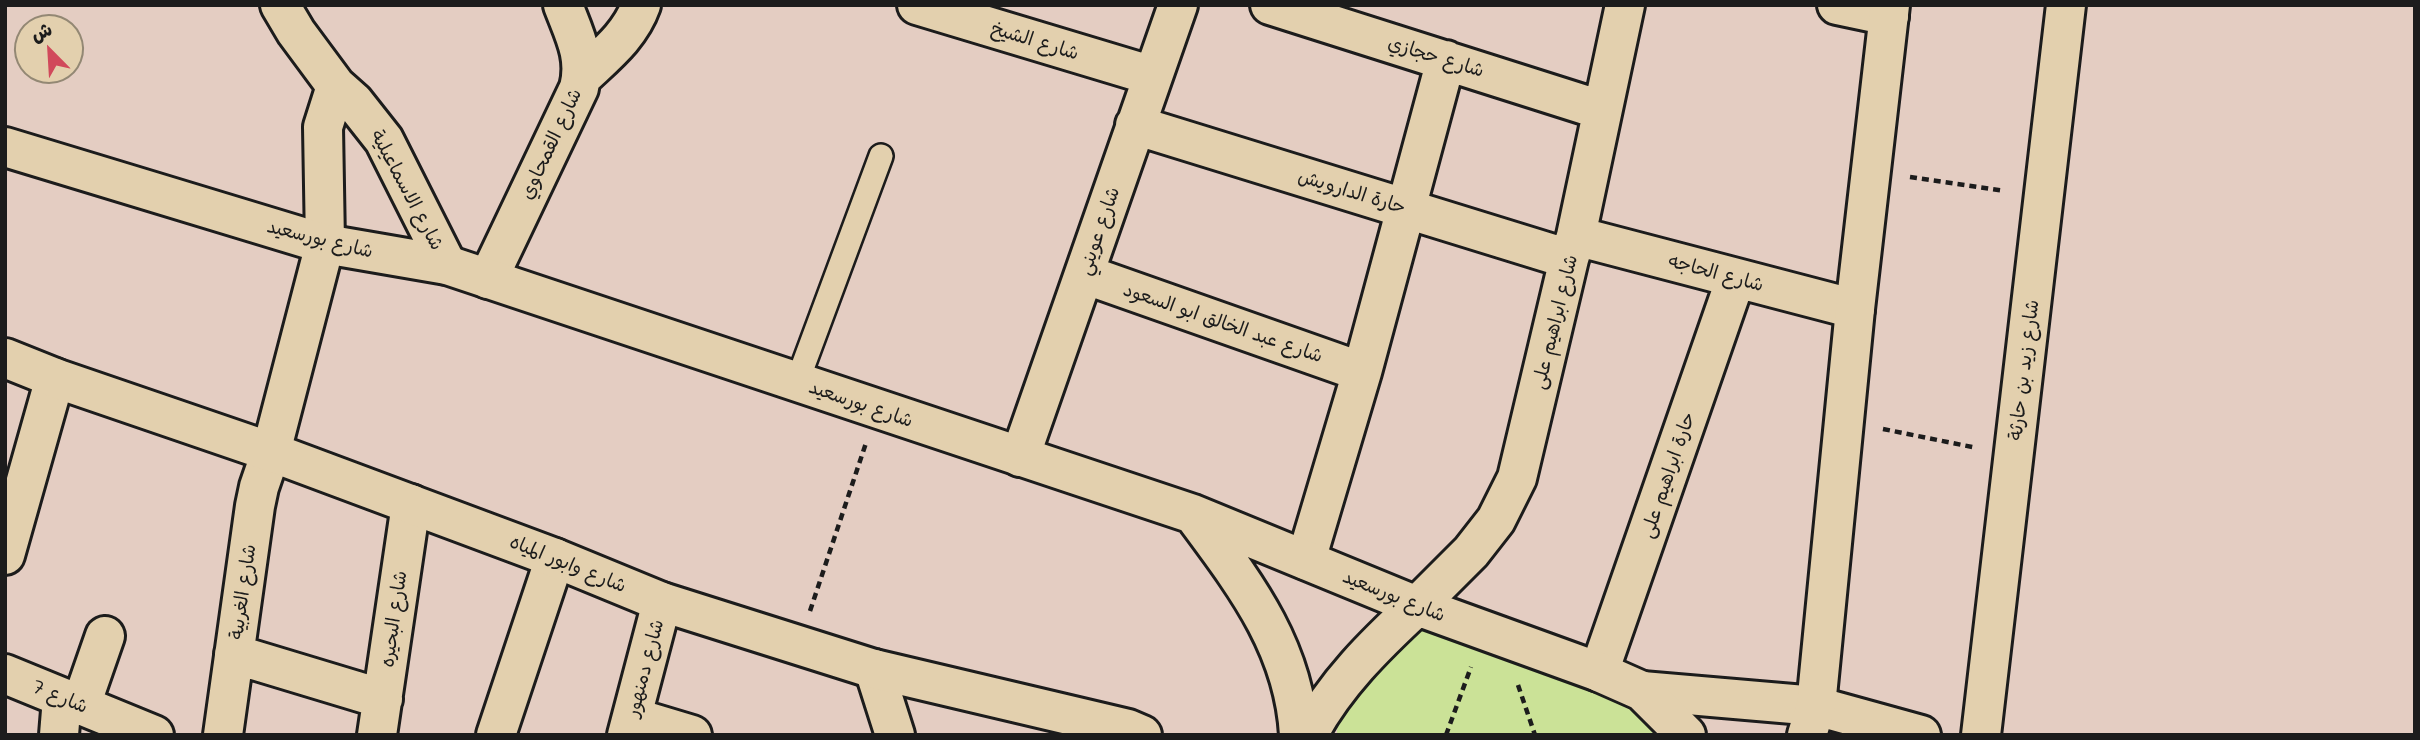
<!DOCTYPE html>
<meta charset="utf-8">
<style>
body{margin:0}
#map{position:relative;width:2420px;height:740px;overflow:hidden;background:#e4cdc2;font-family:Mali,"Playpen Sans Arabic",sans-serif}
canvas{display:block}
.frame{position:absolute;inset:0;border:7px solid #1c1c1c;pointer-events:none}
.north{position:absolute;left:14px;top:14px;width:70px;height:70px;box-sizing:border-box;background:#e3d0ae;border:2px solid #938874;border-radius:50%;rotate:336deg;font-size:19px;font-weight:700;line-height:28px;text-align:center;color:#1c1c1c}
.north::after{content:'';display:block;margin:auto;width:24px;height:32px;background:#d1495b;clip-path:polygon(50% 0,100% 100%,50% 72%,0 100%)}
</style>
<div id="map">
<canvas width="2420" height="740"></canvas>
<div class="frame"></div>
<div class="north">ش</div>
</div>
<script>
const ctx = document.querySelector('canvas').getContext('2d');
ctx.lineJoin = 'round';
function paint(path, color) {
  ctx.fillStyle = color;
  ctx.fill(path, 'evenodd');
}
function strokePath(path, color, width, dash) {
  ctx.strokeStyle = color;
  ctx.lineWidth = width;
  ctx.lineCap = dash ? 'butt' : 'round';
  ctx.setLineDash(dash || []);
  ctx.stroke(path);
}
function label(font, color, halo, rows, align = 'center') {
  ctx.font = font + ' Mali,"Playpen Sans Arabic",sans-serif';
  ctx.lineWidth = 5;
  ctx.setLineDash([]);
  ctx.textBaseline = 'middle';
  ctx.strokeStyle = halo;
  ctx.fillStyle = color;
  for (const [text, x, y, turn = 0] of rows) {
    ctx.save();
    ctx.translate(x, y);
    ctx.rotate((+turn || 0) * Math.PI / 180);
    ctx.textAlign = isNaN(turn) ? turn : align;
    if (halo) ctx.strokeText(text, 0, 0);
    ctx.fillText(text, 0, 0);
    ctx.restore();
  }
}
paint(new Path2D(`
 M1414 623 1622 688 1674 735H1337V719Z`), '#cbe297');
const service = new Path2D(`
 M797 382 881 156`);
const minor = new Path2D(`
 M917 5 1153 76
 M1270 5 1601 110
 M1837 5 1889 16
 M582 77C605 55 630 36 641 5
 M1135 125 1569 259
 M1576 236 1855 309
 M1084 274 1362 372
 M488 279 579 88C587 57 574 34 563 5
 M1020 457 1178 5
 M5 555 55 378
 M1306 560 1362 372 1446 60
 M1417 606 1471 552 1496 520 1517 478 1569 259 1576 236 1625 5
 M234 654 383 699
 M874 669 895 735
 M1599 672 1736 278
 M5 674 154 735
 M1642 691 1816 706 1921 735
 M81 705 105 636
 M632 717 692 735
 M59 735 62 698
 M223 735 255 506 259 487 271 452
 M377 735 411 504
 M496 735 555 558
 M627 735 662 602`);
const tertiary = new Path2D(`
 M280 5 296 32 336 86 354 102 384 140 447 265
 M325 244 323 127 336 86
 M1807 735 1816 706 1855 309 1890 5
 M1981 735 2066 5`);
const secondary = new Path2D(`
 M5 147 325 244 447 265 1193 514 1417 606 1599 672 1642 691 1686 735
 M5 358 55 378 271 452 555 558 662 602 874 669 1128 729 1142 735
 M271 452 325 244
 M1193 514C1244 583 1294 646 1299 735
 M1308 735C1335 684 1375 645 1417 606`);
strokePath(service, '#1c1c1c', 28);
strokePath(minor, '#1c1c1c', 44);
strokePath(tertiary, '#1c1c1c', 44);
strokePath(secondary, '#1c1c1c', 44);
strokePath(new Path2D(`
 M1910 177 2005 191
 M1883 429 1977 448
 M810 611 866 443
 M1518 685 1535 735
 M1446 735 1471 667`), '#1c1c1c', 4.5, [7, 5]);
strokePath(service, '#e3d0ae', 23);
strokePath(minor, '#e3d0ae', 38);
strokePath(tertiary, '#e3d0ae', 38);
strokePath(secondary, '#e3d0ae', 38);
label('19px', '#1c1c1c', '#e3d0ae', [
 ["شارع الشيخ",1035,41,17],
 ["شارع حجازي",1436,57,17],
 ["شارع القمحاوي",551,144,-65],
 ["شارع الاسماعيلية",407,190,62],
 ["حارة الدارويش",1352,192,17],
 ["شارع عويني",1099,231,-71],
 ["شارع بورسعيد",320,239,14],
 ["شارع الحاجه",1716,273,15],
 ["شارع ابراهيم على",1555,322,-76],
 ["شارع عبد الخالق ابو السعود",1223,323,19],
 ["شارع زيد بن حارثة",2024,370,-83],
 ["شارع بورسعيد",861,404,19],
 ["حارة ابراهيم على",1668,475,-71],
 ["شارع وابور المياه",568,564,22],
 ["شارع الغربية",243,592,-82],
 ["شارع بورسعيد",1394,596,22],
 ["شارع البحيره",394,619,-82],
 ["شارع دمنهور",645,668,-75],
 ["شارع 7",60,697,22]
]);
</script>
